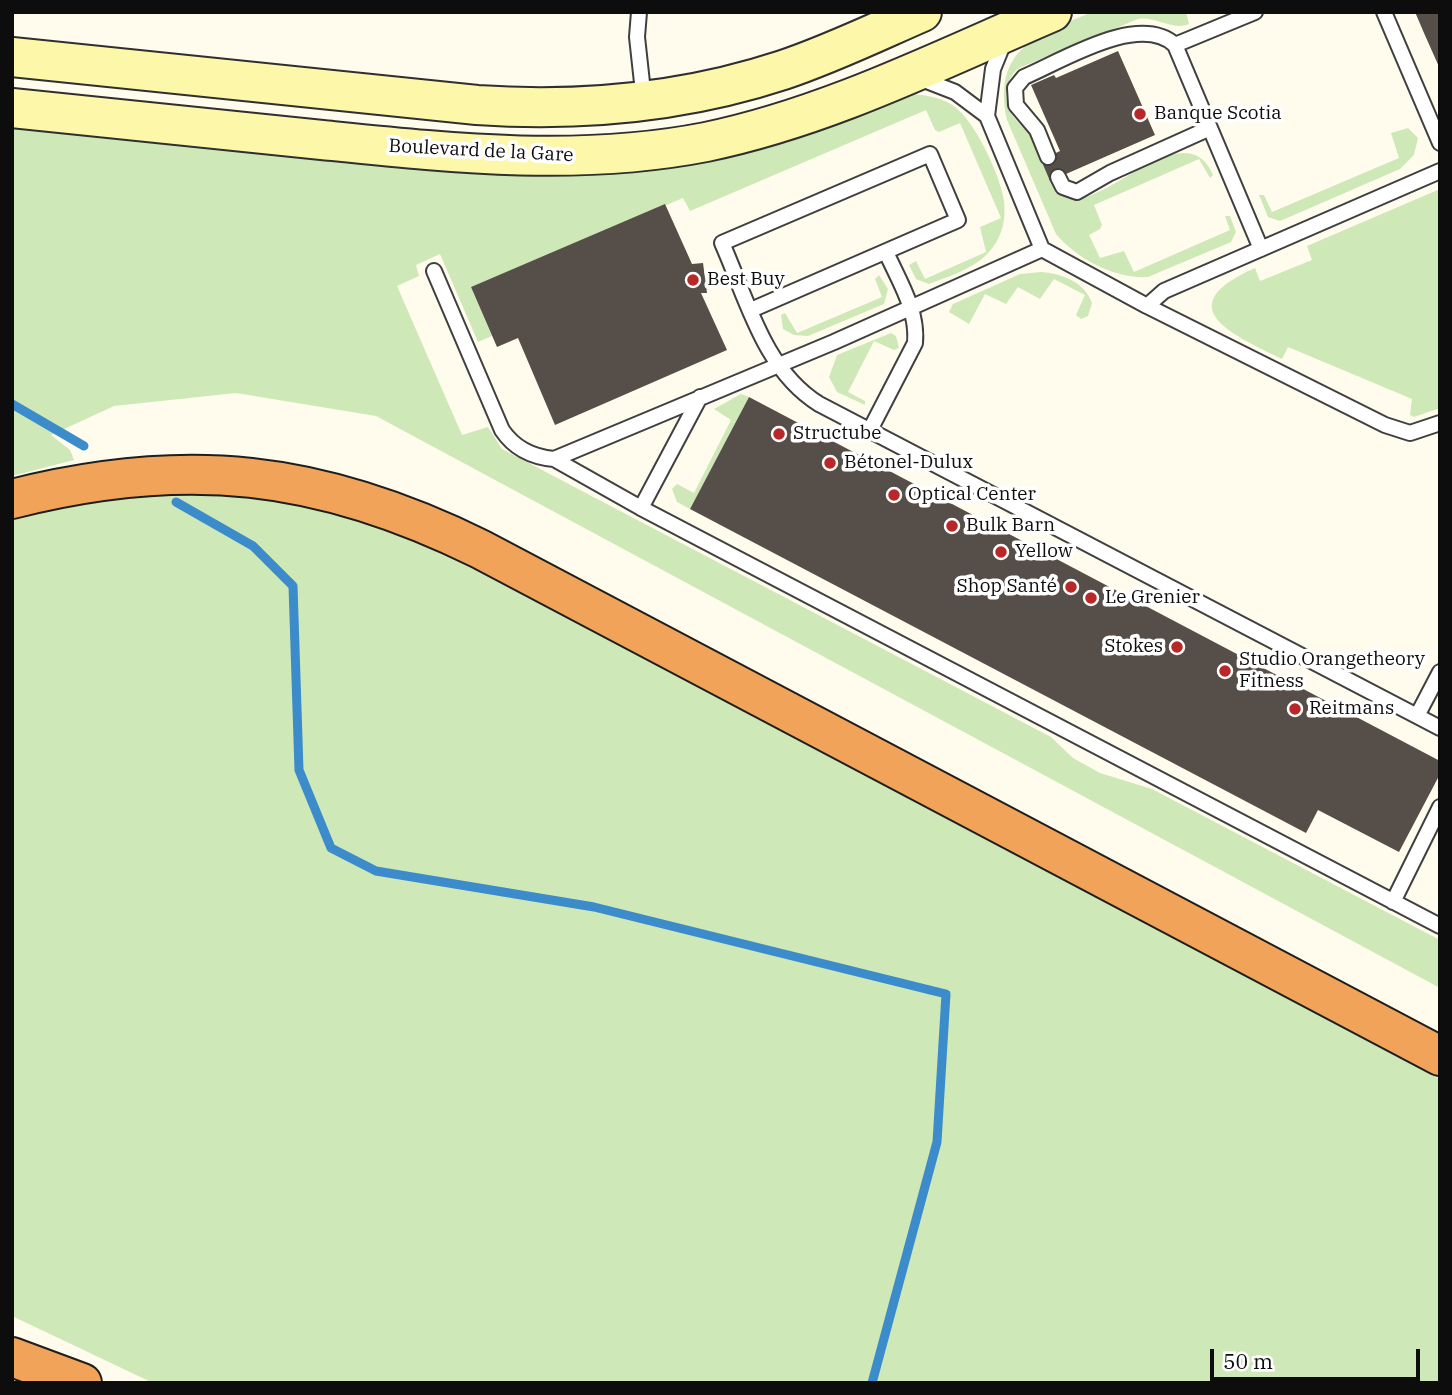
<!DOCTYPE html>
<meta charset="utf-8">
<style>
body{margin:0}
#map{position:relative;width:1452px;height:1395px;overflow:hidden;background:#fffced;font-family:"IBM Plex Serif",serif}
canvas{display:block}
.frame{position:absolute;inset:0;border:14px solid #0d0d0d;pointer-events:none}
.scale{position:absolute;left:1210px;top:1349px;width:210px;height:32px;box-sizing:border-box;border:4px solid #0d0d0d;border-top:0;padding-left:9px;font-size:21px;line-height:24px;white-space:nowrap;color:#0d0d0d;-webkit-text-stroke:5px #fff;paint-order:stroke}
</style>
<div id="map">
<canvas width="1452" height="1395"></canvas>
<div class="frame"></div>
<div class="scale">50 m</div>
</div>
<script>
const ctx = document.querySelector('canvas').getContext('2d');
ctx.lineJoin = 'round';
function paint(path, color) {
  ctx.fillStyle = color;
  ctx.fill(path, 'evenodd');
}
function strokePath(path, color, width, dash) {
  ctx.strokeStyle = color;
  ctx.lineWidth = width;
  ctx.lineCap = dash ? 'butt' : 'round';
  ctx.setLineDash(dash || []);
  ctx.stroke(path);
}
function label(font, color, halo, rows, align = 'center') {
  ctx.font = font + ' "IBM Plex Serif",serif';
  ctx.lineWidth = 7;
  ctx.setLineDash([]);
  ctx.textBaseline = 'middle';
  ctx.strokeStyle = halo;
  ctx.fillStyle = color;
  for (const [text, x, y, turn = 0] of rows) {
    ctx.save();
    ctx.translate(x, y);
    ctx.rotate((+turn || 0) * Math.PI / 180);
    ctx.textAlign = isNaN(turn) ? turn : align;
    if (halo) ctx.strokeText(text, 0, 0);
    ctx.fillText(text, 0, 0);
    ctx.restore();
  }
}
paint(new Path2D(`
 M1092 12H1186L1189 24C1173 31 1155 16 1138 19L1019 68C1002 81 1003 105 1016 120 1022 127 1030 131 1034 139 1044 158 1047 196 1074 198 1111 202 1187 113 1213 175L1210 178 1199 159 1094 205 1102 225 1100 229 1089 235 1100 258 1124 251 1134 272 1230 230 1225 216H1230L1236 232 1231 242 1148 277C1115 279 1077 259 1056 234L1007 120C992 49 1037 35 1092 12Z
 M910 94C926 95 942 97 955 107 976 123 1000 175 1004 201 1006 217 1003 234 993 247 978 268 952 275 929 284L916 279 909 265 916 261 925 279 986 252 980 227 1001 218 960 123 939 132 935 130 926 110 690 211 683 198 471 287 492 336 478 342 440 254 416 265 419 276 397 286 462 435 488 427 502 449 1051 737 1073 758 1100 773 1152 789 1440 940V988L376 416 236 393 114 406 51 435 70 450 74 460 12 476V127L468 171 552 175 603 173Z
 M1408 128 1418 138 1414 155 1400 169 1280 221 1268 217 1259 195H1264L1272 212 1399 158 1391 133Z
 M1440 189V408L1414 417 1410 415 1412 399 1288 347 1282 359C1233 335 1167 307 1255 268L1260 281 1312 260 1307 246Z
 M1040 272C1061 273 1085 282 1092 303L1088 316 1081 319 1076 315 1085 295 1054 279 1040 299 1018 287 1006 304 985 294 969 324 949 312 953 304 1020 274Z
 M879 275 888 289 884 304 808 336 794 335 783 329 781 315 785 313 797 333 882 297 875 279Z
 M891 333 896 336 899 348 894 350 874 341 848 392 865 401V405L837 392 829 377 837 355Z
 M741 394 749 397 690 509 677 502 672 489 677 484 694 493 731 420 714 409Z
 M181 491C254 496 329 506 397 534 422 544 446 557 471 568L1440 1079V1383H153L12 1316V519L72 504Z`), '#cfe8b8');
strokePath(new Path2D(`
 M12 404 84 446
 M176 502 253 546 293 586 299 770 331 848 376 871 594 907 946 994 937 1142 872 1383`), '#3c8bca', 9);
paint(new Path2D(`
 M1415 12H1440V69L1424 33Z
 M1118 51 1155 135 1050 181 1041 160 1060 151 1031 85 1054 75 1056 78Z
 M665 204 692 264 703 263 707 293H701L727 350 555 425 518 338 497 347 471 287Z
 M749 397 1440 761V774L1399 852 1318 810 1306 833 690 509Z`), '#554e49');
const lane = new Path2D(`
 M639 12 637 37 644 101
 M1255 12 1175 45 1261 249
 M1384 12 1440 143
 M1004 42 993 69 987 116 1042 249 1147 306 1385 425 1410 433 1440 423
 M919 78 955 92 987 116
 M1048 157 1037 130 1016 105 1015 88 1024 77C1062 61 1139 12 1175 45
 M1058 177 1063 187 1077 192 1110 173 1210 128
 M434 271 502 430C514 448 532 457 554 459L641 508 1440 926
 M1147 306 1164 291 1440 171
 M751 310 958 220 930 154 722 243C747 299 764 370 819 404L1440 728
 M870 430 915 343C918 310 899 281 886 252
 M554 459 834 342 1042 249
 M641 508 700 397
 M1417 716 1440 672
 M1393 902 1440 807`);
const secondary = new Path2D(`
 M12 57 477 105C582 112 683 103 783 70 831 54 876 32 922 12
 M12 108C115 119 219 129 322 140 451 153 578 167 706 142 827 117 940 60 1052 12`);
const highway = new Path2D(`
 M12 499C185 455 320 470 480 549L1440 1056
 M12 1357 82 1383`);
strokePath(lane, '#404040', 18);
strokePath(secondary, '#2f2f2f', 42);
strokePath(highway, '#1e1e1e', 42);
strokePath(lane, '#fff', 14);
strokePath(secondary, '#fdf7aa', 38);
strokePath(highway, '#f1a459', 38);
for (const [x, y, r, color] of [
 [1140,114,7,"#b92829"],
 [693,280,7,"#b92829"],
 [779,434,7,"#b92829"],
 [830,463,7,"#b92829"],
 [894,495,7,"#b92829"],
 [952,526,7,"#b92829"],
 [1001,552,7,"#b92829"],
 [1071,587,7,"#b92829"],
 [1091,598,7,"#b92829"],
 [1177,647,7,"#b92829"],
 [1225,671,7,"#b92829"],
 [1295,709,7,"#b92829"]
]) {
  const dot = new Path2D();
  dot.arc(x, y, r, 0, 2 * Math.PI);
  ctx.fillStyle = color;
  ctx.fill(dot);
  strokePath(dot, '#fff', 2.5);
}
label('19px', '#0d0d0d', '#fff', [
 ["Banque Scotia",1154,114],
 ["Best Buy",707,280],
 ["Structube",793,434],
 ["Bétonel-Dulux",844,463],
 ["Optical Center",908,495],
 ["Bulk Barn",966,526],
 ["Yellow",1015,552],
 ["Shop Santé",1057,587,"right"],
 ["Le Grenier",1105,598],
 ["Stokes",1163,647,"right"],
 ["Studio Orangetheory",1239,660],
 ["Fitness",1239,682],
 ["Reitmans",1309,709]
], 'left');
label('19px', '#0d0d0d', '#fff', [
 ["Boulevard de la Gare",481,151,3]
]);
</script>
